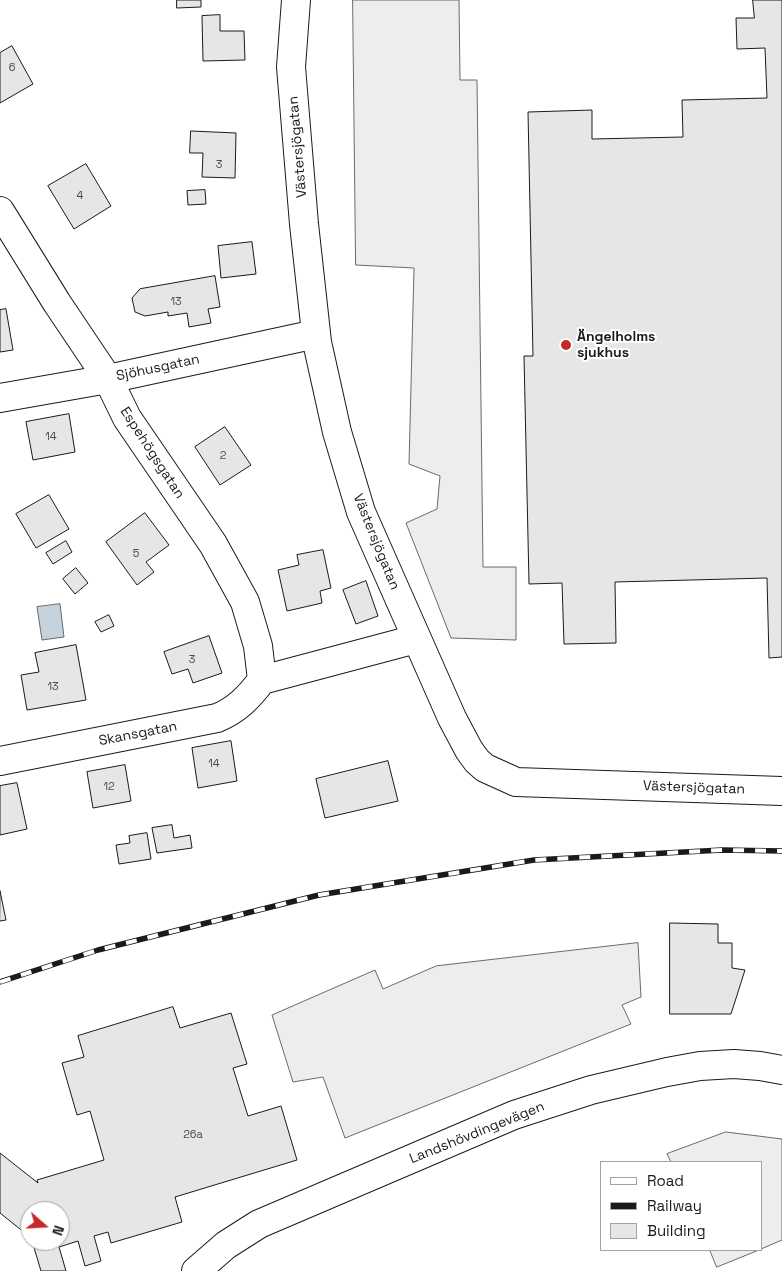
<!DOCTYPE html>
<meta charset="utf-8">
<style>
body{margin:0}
#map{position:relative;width:782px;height:1271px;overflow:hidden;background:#fff;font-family:"Space Grotesk",sans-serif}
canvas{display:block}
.legend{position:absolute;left:600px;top:1161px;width:162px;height:90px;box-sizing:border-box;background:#fff;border:1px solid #a3a3a3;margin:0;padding:6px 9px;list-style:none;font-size:15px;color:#1a1a1a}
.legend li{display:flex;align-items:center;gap:10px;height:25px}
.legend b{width:25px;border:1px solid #a3a3a3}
.north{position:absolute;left:20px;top:1201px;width:50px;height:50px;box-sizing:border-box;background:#fff;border:1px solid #a3a3a3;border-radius:50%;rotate:109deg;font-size:14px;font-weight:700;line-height:20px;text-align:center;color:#1a1a1a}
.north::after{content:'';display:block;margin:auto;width:18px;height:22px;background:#c62828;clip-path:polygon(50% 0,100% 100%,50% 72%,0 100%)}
</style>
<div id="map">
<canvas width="782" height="1271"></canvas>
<ul class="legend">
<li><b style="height:6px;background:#fff"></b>Road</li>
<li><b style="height:6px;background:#1a1a1a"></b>Railway</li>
<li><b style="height:14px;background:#e6e6e6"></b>Building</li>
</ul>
<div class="north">N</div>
</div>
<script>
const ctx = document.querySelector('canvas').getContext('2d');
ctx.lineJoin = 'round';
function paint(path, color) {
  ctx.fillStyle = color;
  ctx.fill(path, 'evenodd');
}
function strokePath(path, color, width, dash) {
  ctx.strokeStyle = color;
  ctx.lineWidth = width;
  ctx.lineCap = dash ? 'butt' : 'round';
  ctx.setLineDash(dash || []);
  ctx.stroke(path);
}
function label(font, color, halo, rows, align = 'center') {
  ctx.font = font + ' "Space Grotesk",sans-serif';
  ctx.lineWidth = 4;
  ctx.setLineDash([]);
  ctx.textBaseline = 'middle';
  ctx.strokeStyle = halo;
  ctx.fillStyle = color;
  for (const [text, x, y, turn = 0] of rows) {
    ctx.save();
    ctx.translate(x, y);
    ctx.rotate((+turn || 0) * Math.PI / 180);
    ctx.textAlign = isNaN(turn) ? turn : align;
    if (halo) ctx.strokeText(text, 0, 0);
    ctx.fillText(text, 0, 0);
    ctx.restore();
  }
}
const parking = new Path2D(`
 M353 0H459L460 80H477L483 567H516V640L451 638 406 523 437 509 440 476 409 464 414 268 356 265Z
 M638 943 641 997 622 1005 631 1024 345 1138 323 1077 293 1082 272 1015 375 970 383 989 436 966Z
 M726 1132 782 1139V1240L761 1249V1162H671L667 1154Z
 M710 1250H759L717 1267Z`);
paint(parking, '#ededed');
strokePath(parking, '#6a6a6a', 1);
const water = new Path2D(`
 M60 604 64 637 42 640 37 607Z`);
paint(water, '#c6d2dc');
strokePath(water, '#6a6a6a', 1);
const building = new Path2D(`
 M177 0H201V7L177 8Z
 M753 0H782V657L769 658 767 578 615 582 616 643 564 644 562 583 529 584 524 356H533L528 112 592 110V139L683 137 682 100 767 98 765 48 737 49 736 18H754Z
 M220 15V31H244L245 60 203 61 202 16Z
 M12 46 33 84 0 103V53Z
 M191 131 236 133 235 178 202 177 203 153H190Z
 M86 164 111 206 74 229 48 186Z
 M205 190 206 204 188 205 187 191Z
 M252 242 256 274 221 278 218 246Z
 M215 276 220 307 208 309 211 323 189 327 187 313 168 316V312L145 316 135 312 132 298 140 289Z
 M6 309 13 350 0 352V310Z
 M69 414 75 452 33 460 26 422Z
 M225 427 251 465 220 485 195 447Z
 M49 495 69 529 36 548 16 514Z
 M145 513 169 545 146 562 154 572 137 585 106 542Z
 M66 541 72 552 53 564 46 553Z
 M323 550 331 588 320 591 322 603 287 611 278 570 299 565 297 555Z
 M76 568 88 583 75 594 63 579Z
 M366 581 378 616 356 624 343 590Z
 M109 615 114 626 101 632 95 622Z
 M209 636 222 673 193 683 188 669 172 674 164 652Z
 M76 645 86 700 27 710 21 675 39 672 35 653Z
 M231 741 237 781 198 788 192 748Z
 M388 761 398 801 325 818 316 779Z
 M125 765 131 801 93 808 87 772Z
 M17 783 27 829 0 835V786Z
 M172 825 174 838 190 835 192 848 157 853 152 828Z
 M147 833 151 859 119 864 116 845 130 843 129 836Z
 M0 891 6 920 0 921Z
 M670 923 718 924V943H732V968L745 970 731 1014H670Z
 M173 1007 180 1028 231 1013 247 1064 233 1068 248 1116 281 1106 297 1160 175 1197 182 1222 111 1243 108 1232 94 1236 101 1261 85 1266 78 1241 59 1247 66 1271H41L32 1241H60V1211H30V1237L0 1213V1153L38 1183 37 1180 104 1160 90 1111 77 1115 62 1063 84 1057 78 1036Z`);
paint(building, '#e6e6e6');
strokePath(building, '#1a1a1a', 1);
const minor = new Path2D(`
 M296 0 291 67 304 224 317 342 337 432 361 512 452 718 469 750 477 761 485 768 516 782 782 791
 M0 211 57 303 108 379 127 418 213 544 245 602 258 646 262 680
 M0 398 108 379 316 334
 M262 680 416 639
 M0 761 217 718C237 710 249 697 262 680
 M196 1271 226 1245 259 1224 514 1115 591 1090 667 1072 700 1066 734 1064 760 1066 782 1070`);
strokePath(minor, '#1a1a1a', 30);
strokePath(minor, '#fff', 28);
const rail = new Path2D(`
 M0 982 98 950 319 895 534 860 722 850 782 851`);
strokePath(rail, '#1a1a1a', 5.5);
strokePath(rail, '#fff', 4, [11]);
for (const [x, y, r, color] of [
 [566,345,6,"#c62828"]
]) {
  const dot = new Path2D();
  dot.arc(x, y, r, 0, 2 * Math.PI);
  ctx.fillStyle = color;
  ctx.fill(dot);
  strokePath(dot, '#fff', 2);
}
label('11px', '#4d4d4d', null, [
 ["6",12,68],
 ["3",219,165],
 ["4",80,196],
 ["13",176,302],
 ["14",51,437],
 ["2",223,456],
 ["5",136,554],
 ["3",192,660],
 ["13",53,687],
 ["14",214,764],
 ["12",109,787],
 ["26a",193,1135]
]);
label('14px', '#1a1a1a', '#fff', [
 ["Västersjögatan",298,147,-95],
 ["Sjöhusgatan",158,368,-12],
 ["Espehögsgatan",152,453,57],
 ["Västersjögatan",376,542,68],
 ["Skansgatan",138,734,-11],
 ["Västersjögatan",694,788,2],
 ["Landshövdingevägen",477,1133,-22]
]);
label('bold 14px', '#1a1a1a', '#fff', [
 ["Ängelholms",577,337],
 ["sjukhus",577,353]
], 'left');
</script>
